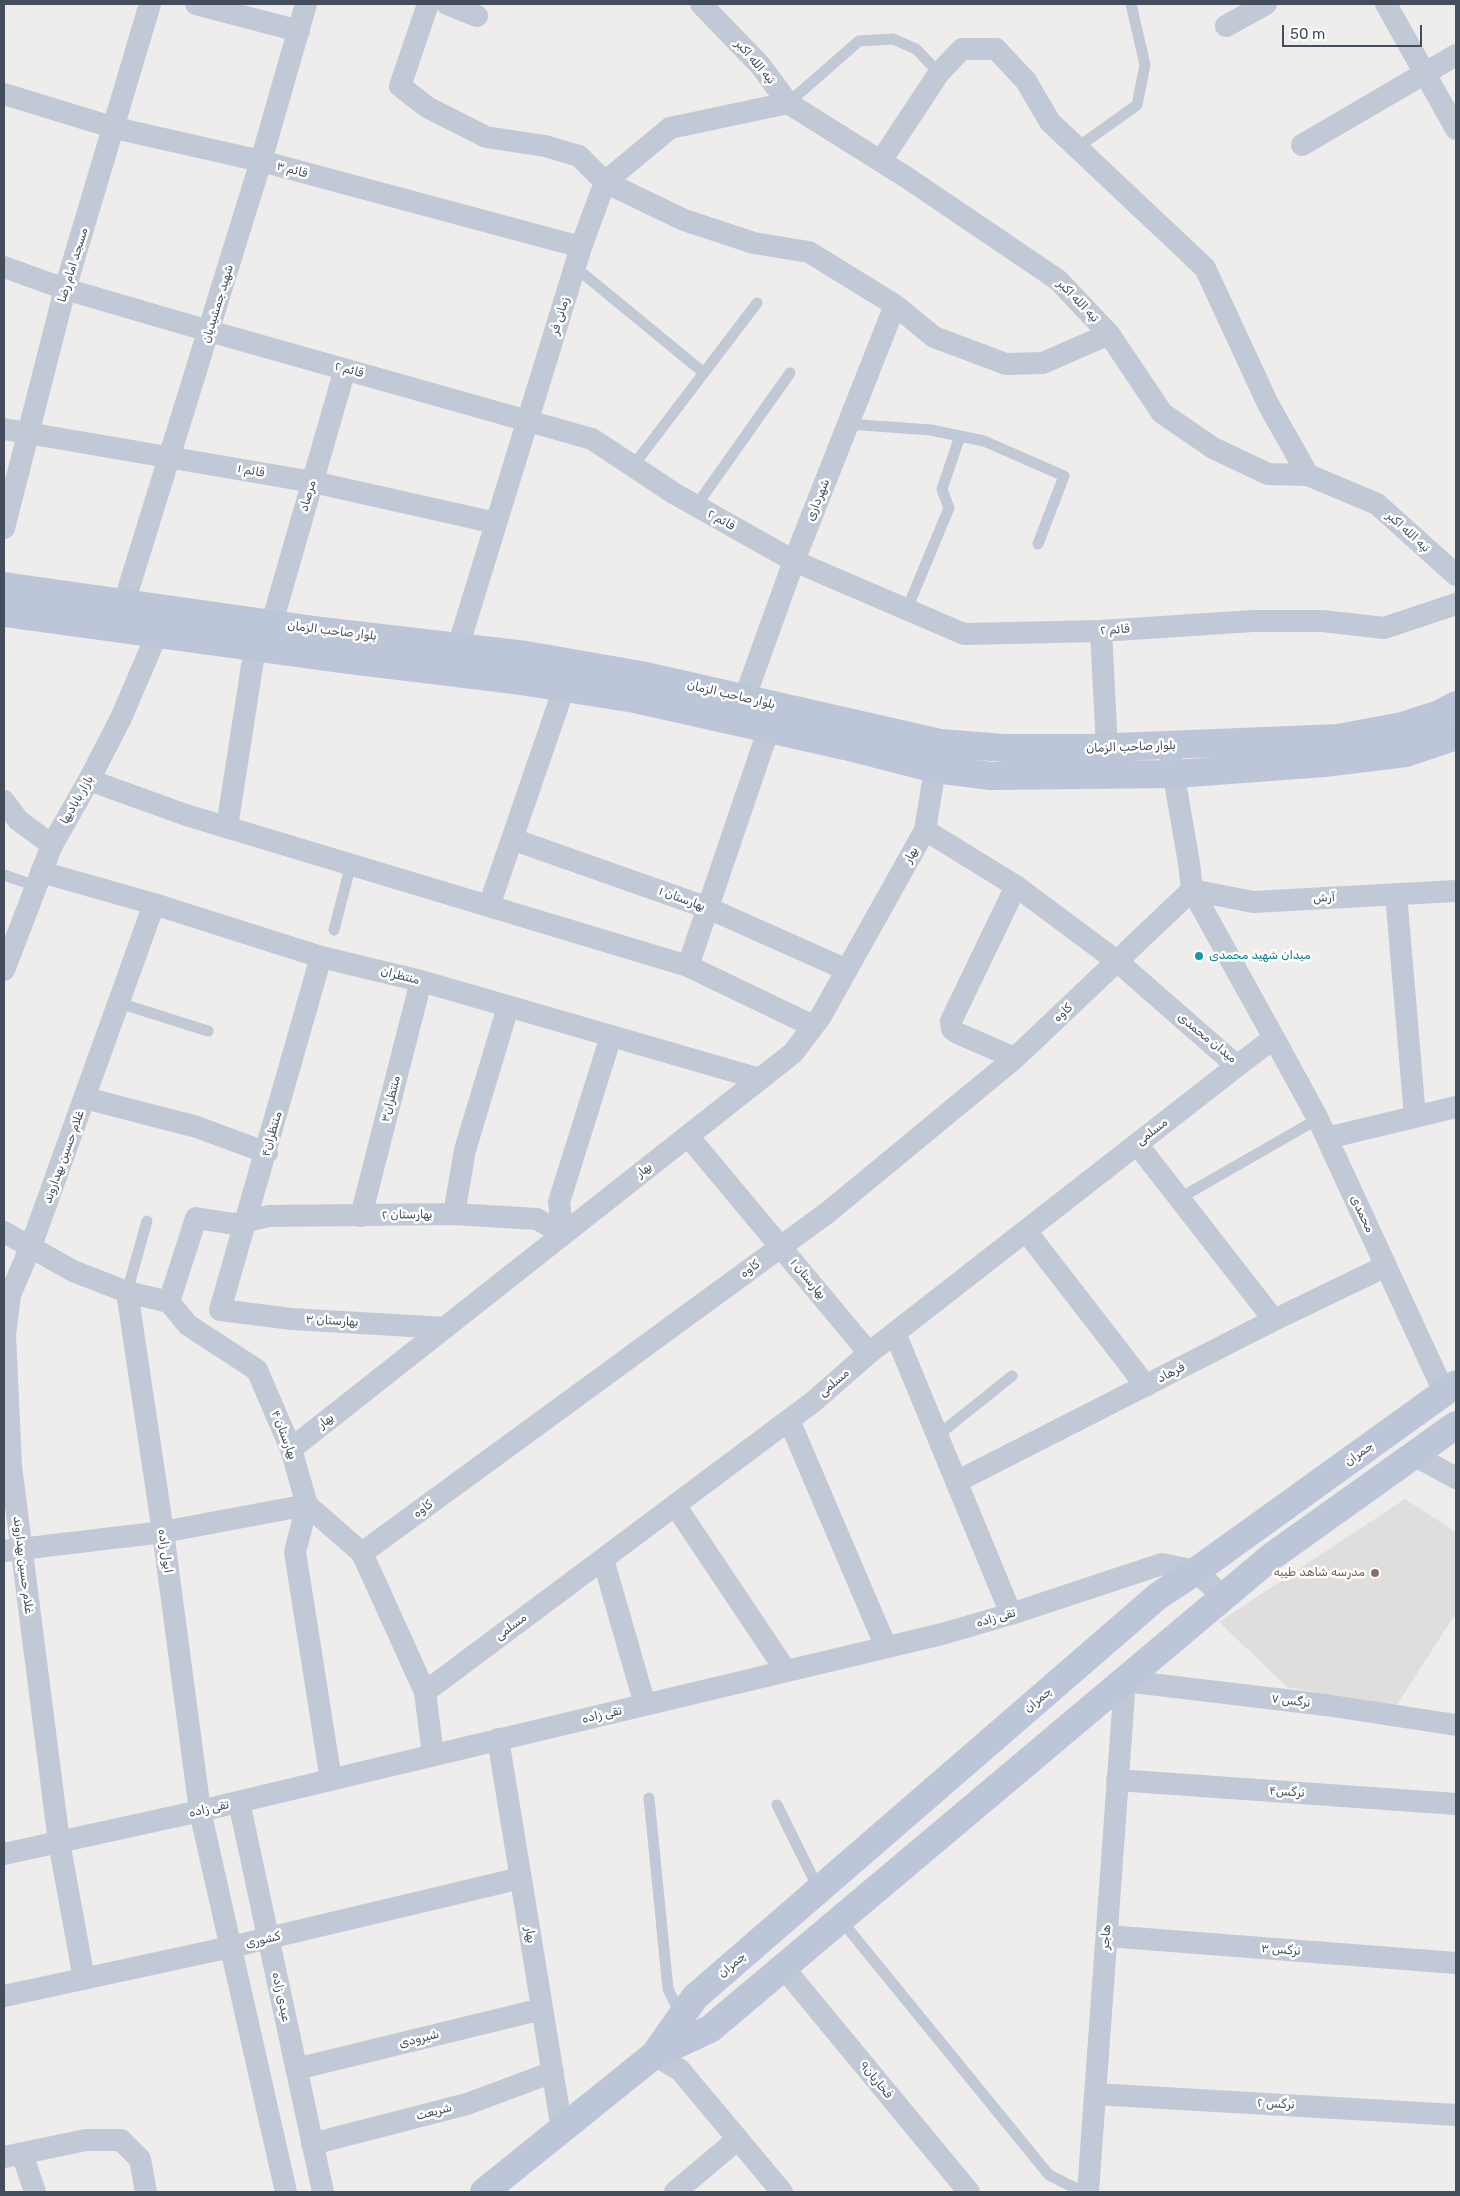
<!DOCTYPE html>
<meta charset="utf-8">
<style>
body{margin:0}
#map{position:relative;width:1460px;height:2196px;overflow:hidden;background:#efecec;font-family:Rubik,sans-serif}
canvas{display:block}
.frame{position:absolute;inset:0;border:5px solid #434d5b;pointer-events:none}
.scale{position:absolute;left:1282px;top:25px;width:140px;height:22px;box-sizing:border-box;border:2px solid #434d5b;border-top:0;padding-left:6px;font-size:15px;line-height:18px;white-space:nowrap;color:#434d5b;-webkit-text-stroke:4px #fff;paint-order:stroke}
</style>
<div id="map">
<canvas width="1460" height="2196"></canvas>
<div class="frame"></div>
<div class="scale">50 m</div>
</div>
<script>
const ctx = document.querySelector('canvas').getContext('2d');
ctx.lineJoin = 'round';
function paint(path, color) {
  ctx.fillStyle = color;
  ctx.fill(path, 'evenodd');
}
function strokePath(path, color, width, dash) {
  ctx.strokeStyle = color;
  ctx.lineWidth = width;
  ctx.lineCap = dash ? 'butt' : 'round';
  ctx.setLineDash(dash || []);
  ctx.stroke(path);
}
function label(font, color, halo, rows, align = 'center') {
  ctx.font = font + ' Rubik,Vazirmatn,sans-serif';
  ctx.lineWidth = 5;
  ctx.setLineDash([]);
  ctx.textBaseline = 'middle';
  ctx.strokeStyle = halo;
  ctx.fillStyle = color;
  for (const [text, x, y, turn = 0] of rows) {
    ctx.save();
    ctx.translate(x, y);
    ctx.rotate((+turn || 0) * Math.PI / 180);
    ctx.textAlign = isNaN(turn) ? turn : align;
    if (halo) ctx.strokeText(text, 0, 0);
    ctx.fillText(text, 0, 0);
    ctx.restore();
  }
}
paint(new Path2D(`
 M1405 1499 1456 1532V1613L1396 1706 1287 1687 1219 1622Z`), '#e0dddd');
strokePath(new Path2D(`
 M788 103 859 41 893 39 916 49 939 73
 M1078 147 1137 105 1145 65 1131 4
 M575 267 704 373
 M848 424 931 430 984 441 1064 476 1038 544
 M633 466 757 303
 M696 506 790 373
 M907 609 949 508 942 489 960 436
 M4 875 36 886
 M334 930 351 864
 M119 1003 208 1031
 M1180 1198 1318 1119
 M127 1292 147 1221
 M937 1436 1012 1376
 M649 1798 668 1989 680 2014
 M777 1805 819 1890
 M840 1919 1049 2175 1083 2192`), '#c0c9d5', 11);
strokePath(new Path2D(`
 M196 4 299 31
 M428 4 400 86 427 107 486 137 545 146 579 156 605 182 684 220 754 243 809 252 895 305 934 337 1006 364 1043 363 1109 334
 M447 4 477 16
 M701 4 760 65 788 103 906 177 1058 280 1109 334 1162 413 1213 448 1268 474 1308 475 1377 504 1456 575
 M1386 4 1456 129
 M1226 26 1266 4
 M4 94 115 128 261 161 581 247
 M1302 145 1456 55
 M881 161 939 73 962 49H996L1026 81 1050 122 1205 268 1268 404 1308 475
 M4 267 65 289 209 331 592 439 675 494 794 561 964 634 1101 631 1253 621H1322L1384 628 1456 604
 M4 429 313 482 496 523
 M4 528 65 289 150 4
 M124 603 261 161 306 4
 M272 623 345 369
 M1101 631 1107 748
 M458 647 581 247 605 182 670 128 788 103
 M745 697 794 561 895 305
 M1171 759 1189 863 1192 890 1253 902 1456 891
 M89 780 186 815 688 966 813 1026
 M4 801 18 820 52 845
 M227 827 255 647
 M512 839 708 908 847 970
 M41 872 154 904 321 957 421 981 760 1079
 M1396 894 1415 1117
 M489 906 564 688
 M321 957 220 1310 292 1319 445 1328
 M688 966 769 728
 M4 970 52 845 89 780 121 718 157 634
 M1274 1038 1318 1119 1444 1392
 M1015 1058 957 1033 952 1029 951 1021 1016 886
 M85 1098 197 1127 267 1153
 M688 1136 869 1353
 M1327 1138 1456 1107
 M1137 1144 1274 1320
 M454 1214 465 1150 508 1007
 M361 1216 421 981
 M1026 1231 1146 1386
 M4 1232 73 1271 127 1292 169 1302 188 1325 257 1370 291 1449 307 1505 362 1553 425 1692 433 1755
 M563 1234 559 1202 611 1036
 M127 1292 163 1532 200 1811 286 2192
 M169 1302 196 1218 234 1224 269 1216 454 1214 537 1219 563 1234
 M895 1333 1011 1614
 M789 1420 886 1647
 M291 1449 793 1053 821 1016 925 830
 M1414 1455 1456 1478
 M956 1482 1274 1320 1386 1266
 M307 1505 295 1552 331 1780
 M675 1505 786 1671
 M4 1551 163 1532 307 1505
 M362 1553 827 1213 1015 1058 1192 890 1274 1038 1237 1066 1118 962 1016 886 925 830 935 769
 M603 1559 645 1705
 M425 1692 813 1402 869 1353 1237 1066
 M498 1739 562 2130
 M1117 1780 1456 1804
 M239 1802 323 2192
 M4 1854 200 1811 942 1634 1011 1614 1162 1564 1196 1571 1224 1598
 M1107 1936 1456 1963
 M783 1967 969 2192
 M84 1979 59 1842 11 1466 5 1334 10 1295 31 1246 154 904
 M4 1996 231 1947 521 1878
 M654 2055 680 2070 782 2192
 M296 2069 542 2009
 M1095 2094 1456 2115
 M312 2144 467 2104 553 2072
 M22 2153 35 2192
 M4 2157 86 2140H121L140 2159 146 2192
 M675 2192 738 2139
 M1088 2192 1125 1681 1326 1705 1456 1725`), '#c0c9d5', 22);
strokePath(new Path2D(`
 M4 586 322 631 526 655 641 675 940 743 1004 748H1092L1338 738 1402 726 1439 714 1456 705
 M4 613 340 659 514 680 635 699 845 746 935 769 991 776 1175 774 1324 763 1406 753 1456 736
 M1456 1384 1196 1571 1158 1596 695 1997 654 2055 710 2029 1271 1557 1456 1425
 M484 2192 654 2055`), '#bcc6d8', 28);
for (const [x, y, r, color] of [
 [1199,956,5,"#0f9aa8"],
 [1375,1573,5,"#8d6e63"]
]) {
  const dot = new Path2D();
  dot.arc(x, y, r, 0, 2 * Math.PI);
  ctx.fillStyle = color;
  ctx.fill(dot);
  strokePath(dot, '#fff', 2);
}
label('12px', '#434d5b', '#fff', [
 ["تپه الله اکبر",755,62,49],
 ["قائم ۳",292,170,15],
 ["مسجد امام رضا",73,265,-73],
 ["تپه الله اکبر",1078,301,46],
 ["شهید جمشیدیان",218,304,-73],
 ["زمانی فر",560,316,-73],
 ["قائم ۲",349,370,15],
 ["قائم ۱",251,471,10],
 ["مرصاد",308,496,-74],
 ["شهرداری",818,500,-68],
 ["قائم ۲",721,520,29],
 ["تپه الله اکبر",1408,532,42],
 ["قائم ۲",1115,630,-4],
 ["بلوار صاحب الزمان",332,631,7],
 ["بلوار صاحب الزمان",731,695,13],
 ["بلوار صاحب الزمان",1131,747,-2],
 ["بازار بابادیها",77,800,-60],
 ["بهار",911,855,-61],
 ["آرش",1324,898,-3],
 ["بهارستان ۱",682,899,20],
 ["منتظران",400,976,14],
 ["کاوه",1063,1013,-43],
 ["میدان محمدی",1207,1038,39],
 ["منتظران۳",391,1099,-76],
 ["مسلمی",1152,1132,-38],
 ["منتظران۴",272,1134,-74],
 ["غلام حسین بهداروند",64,1157,-70],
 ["بهار",644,1170,-38],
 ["محمدی",1362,1214,65],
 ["بهارستان ۲",407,1215,-1],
 ["کاوه",750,1269,-36],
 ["بهارستان ۱",808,1279,50],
 ["بهارستان ۳",332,1321,3],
 ["فرهاد",1171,1373,-27],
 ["مسلمی",834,1383,-41],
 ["بهار",326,1421,-38],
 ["بهارستان ۴",284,1435,69],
 ["چمران",1359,1454,-36],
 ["کاوه",423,1509,-36],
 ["ابول زاده",165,1551,82],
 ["غلام حسین بهداروند",23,1565,83],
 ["تقی زاده",996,1618,-16],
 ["مسلمی",511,1627,-37],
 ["چمران",1038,1700,-41],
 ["نرگس ۷",1291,1701,7],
 ["تقی زاده",602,1715,-13],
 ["نرگس۴",1287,1792,4],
 ["تقی زاده",209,1809,-13],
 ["بهار",530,1935,81],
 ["هاجر",1106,1937,-86],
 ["کشوری",263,1940,-13],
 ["نرگس ۳",1281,1950,4],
 ["چمران",732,1965,-41],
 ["عیدی زاده",281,1997,78],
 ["شیرودی",419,2039,-14],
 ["فخاریان۹",876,2080,50],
 ["نرگس ۲",1276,2104,3],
 ["شریعت",434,2112,-15]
]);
label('12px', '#0d838f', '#fff', [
 ["میدان شهید محمدی",1209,956]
], 'left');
label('12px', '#785e54', '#fff', [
 ["مدرسه شاهد طیبه",1365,1573]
], 'right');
</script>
